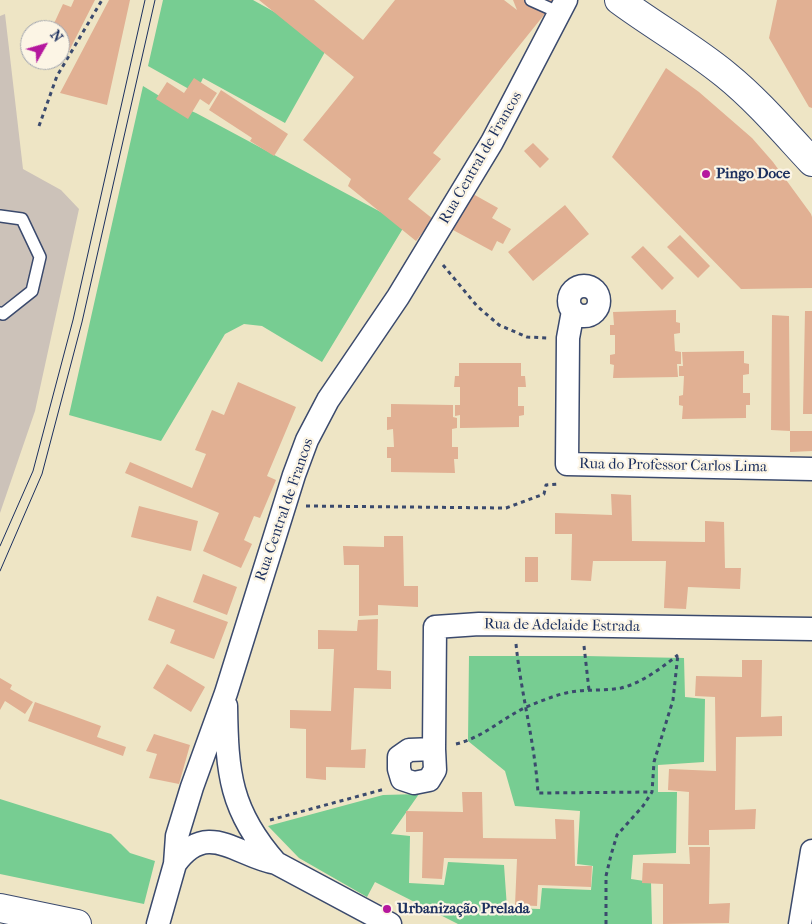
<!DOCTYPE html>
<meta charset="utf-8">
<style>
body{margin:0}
#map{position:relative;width:812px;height:924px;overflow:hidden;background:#eee5c5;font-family:"IM FELL French Canon",serif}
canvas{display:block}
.north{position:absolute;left:20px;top:20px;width:50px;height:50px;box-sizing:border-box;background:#fcf5e5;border:1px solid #a2a6af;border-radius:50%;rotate:52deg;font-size:14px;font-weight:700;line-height:20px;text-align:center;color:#1b2f5e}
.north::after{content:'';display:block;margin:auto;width:18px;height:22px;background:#b5179e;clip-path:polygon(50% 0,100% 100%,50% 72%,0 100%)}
</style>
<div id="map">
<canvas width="812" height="924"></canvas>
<div class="north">N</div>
</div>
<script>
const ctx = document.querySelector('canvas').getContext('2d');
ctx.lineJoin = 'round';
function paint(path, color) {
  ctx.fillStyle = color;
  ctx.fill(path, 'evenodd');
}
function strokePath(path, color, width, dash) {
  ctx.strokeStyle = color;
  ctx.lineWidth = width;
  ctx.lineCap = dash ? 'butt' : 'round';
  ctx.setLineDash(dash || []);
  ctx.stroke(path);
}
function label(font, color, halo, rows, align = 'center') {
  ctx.font = font + ' "IM FELL French Canon",serif';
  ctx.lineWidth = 4.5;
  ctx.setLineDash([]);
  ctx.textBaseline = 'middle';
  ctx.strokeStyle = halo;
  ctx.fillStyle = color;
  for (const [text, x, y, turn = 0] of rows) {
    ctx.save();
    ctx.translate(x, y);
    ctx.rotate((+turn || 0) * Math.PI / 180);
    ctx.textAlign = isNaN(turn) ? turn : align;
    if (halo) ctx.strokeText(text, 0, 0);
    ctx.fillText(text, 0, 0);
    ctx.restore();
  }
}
paint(new Path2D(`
 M5 14 23 169 61 190 79 209 35 411 0 513V16Z`), '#ccc2b9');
paint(new Path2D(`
 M163 0H253L330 43 285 123 203 78 196 93 148 66Z
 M143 86 166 100 196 113 405 225 322 362 262 326 244 324 225 334 161 441 69 415Z
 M469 656H585L684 658 685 697 705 699 704 762 658 765V792H677L676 853 633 855 631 879 651 882 652 924H458L375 882 367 897 299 858 268 826 383 795 419 794 391 834 410 836 409 883 444 885 448 862 504 865 507 908 540 909 542 888 591 890 593 866 577 864 580 811 515 806 505 771 468 741Z
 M0 799 111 834 130 853 155 861 144 904 0 874Z`), '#77cd92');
paint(new Path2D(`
 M74 0H95L69 51 60 46V30H51L63 4 71 7Z
 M109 0H130L107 105 60 93Z
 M259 0H314L363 40 395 0H504L517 10 513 0H556L433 153 441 159 408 199 433 219 416 241 348 186 351 179 303 140 354 77Z
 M777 0H812V108L809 107 769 38Z
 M666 68 699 92 752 138 773 162 811 214 812 217V288L741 289 612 157Z
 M194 78 217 93 209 105 200 99 188 119 156 99 167 82 184 93Z
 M221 90 288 134 274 156 250 141 252 138 209 110Z
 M533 143 549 159 540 168 524 151Z
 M473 194 498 208 492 218 511 229 503 244 497 241 492 251 453 230Z
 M565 205 589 234 533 281 508 252Z
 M680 235 710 266 698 278 667 247Z
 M643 246 674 278 662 290 631 257Z
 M676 310V322L680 323V333L674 334 675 351 681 352V364H677L678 377 613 378 614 365 610 364V355L615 354V335H610V325H614L613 312Z
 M805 311H812V414H803Z
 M772 315 789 316 790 431 771 430Z
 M744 351V363L749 364V374L743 375V393H750V405H746V418L682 419 683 406 679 405V396L683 395 684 376H679V366H683L682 352Z
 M459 363H521V376H525L526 387H518V406H524V415L519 416V427L460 428V415L455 416V405H460V387H454L455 376H459Z
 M238 382 296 407 267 476 276 480 260 518 254 516 244 540 252 544 241 568 203 551 219 513 125 473 130 462 192 488 206 454 195 450 212 410 224 415Z
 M391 404 453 405V417L457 418V428L452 429V447H458V459H454L455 473 391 472V458H387V447H394L393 429 387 430V417H391Z
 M790 431H812V451L790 452Z
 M611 494 631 495 632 541 705 542V521L724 522 725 568H741L740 589 688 587 686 609 664 608 666 561H593L591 581 571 580 572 534H555V513L612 515Z
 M139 506 198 521 191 551 131 537Z
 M384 536H403L404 586H418V607L378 605V615L359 616V565H344L343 546 384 547Z
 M525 557H538V582H525Z
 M203 574 237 587 227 615 193 602Z
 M157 596 228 622 214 659 170 643 175 630 148 620Z
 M378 619 377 670 391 671V689L354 688 351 750 366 749 365 768 326 767V780L306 778V729L290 728V710L331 711 334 649H318V630L357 631 358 620Z
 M742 660H762L761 717 782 716V736L736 737 735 810 756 809 755 829 709 830V845H688L689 792 668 790 669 769 716 771 715 697 695 696 696 676 742 677Z
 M167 664 205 687 191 712 153 688Z
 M0 678 12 685 10 689 33 702 25 714 5 701 0 710Z
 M35 702 101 726 97 737 126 747 123 756 28 721Z
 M154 734 190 745 179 784 149 778 157 754 146 751Z
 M462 792H482L483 838 556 839 555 819 574 820 575 866H592L591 887 538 885 537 906 515 905 517 859 444 858 442 879 422 878 423 832H406V811L463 812Z
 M689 847H710L709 904 730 903 729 923 663 924V884L642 883 643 863 690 864Z`), '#e1b093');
const lane = new Path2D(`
 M531 0 560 13
 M0 216 22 219 40 257 32 291 3 314 0 313`);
const street = new Path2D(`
 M569 301a15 15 0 1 1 30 0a15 15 0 1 1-30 0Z
 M573 311 568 338 567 464 812 469
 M226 706C227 773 230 811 276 863
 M434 749 409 750 399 757V769L402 779 414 783 429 780 435 770 434 749 435 627 479 624 812 629
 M175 864C207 819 237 856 276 863L390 924
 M158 924 175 864 177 836 192 787 226 693 294 475 307 440 328 400 398 297 492 142 566 0
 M800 924 812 851`);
const secondary = new Path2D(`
 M619 0C654 26 692 47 726 75 758 101 784 132 812 162`);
const highway = new Path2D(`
 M0 908 77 924`);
strokePath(lane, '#3b4a6d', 14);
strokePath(street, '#3b4a6d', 25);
strokePath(secondary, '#3b4a6d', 30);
strokePath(highway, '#3b4a6d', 30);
strokePath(new Path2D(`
 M39 126 57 76 102 0
 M443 265 477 306 499 325 527 337 548 338
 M306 506 506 508 544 494 546 485 558 484
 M516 644C521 694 535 743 538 793L651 792
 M584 646 589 690
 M456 744C485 737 504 716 531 705 544 700 558 694 571 692 588 689 605 691 621 688 642 683 661 668 678 655
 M270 820 385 789
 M606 924V876L611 855 617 835 643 806 652 792 654 762 673 700 678 654`), '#3b4a6d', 3, [4, 4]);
strokePath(lane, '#fff', 11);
strokePath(street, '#fff', 22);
strokePath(secondary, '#fff', 28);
strokePath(highway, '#fff', 28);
strokePath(new Path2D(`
 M0 546 33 471 73 320 145 0
 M0 571 42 474 82 322 155 0`), '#1b2f5e', 1);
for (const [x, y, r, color] of [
 [706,174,5,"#b5179e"],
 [387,909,5,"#b5179e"]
]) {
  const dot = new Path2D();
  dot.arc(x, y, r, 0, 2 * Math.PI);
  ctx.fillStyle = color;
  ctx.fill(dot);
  strokePath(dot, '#fcf5e5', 2);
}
label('15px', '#1b2f5e', '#fcf5e5', [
 ["Rua Central de Francos",481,158,-60],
 ["Rua do Professor Carlos Lima",673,466,1],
 ["Rua Central de Francos",285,510,-71],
 ["Rua de Adelaide Estrada",562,626,1]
]);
label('bold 15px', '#1b2f5e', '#fcf5e5', [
 ["Pingo Doce",716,174],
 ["Urbanização Prelada",397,909]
], 'left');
</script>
